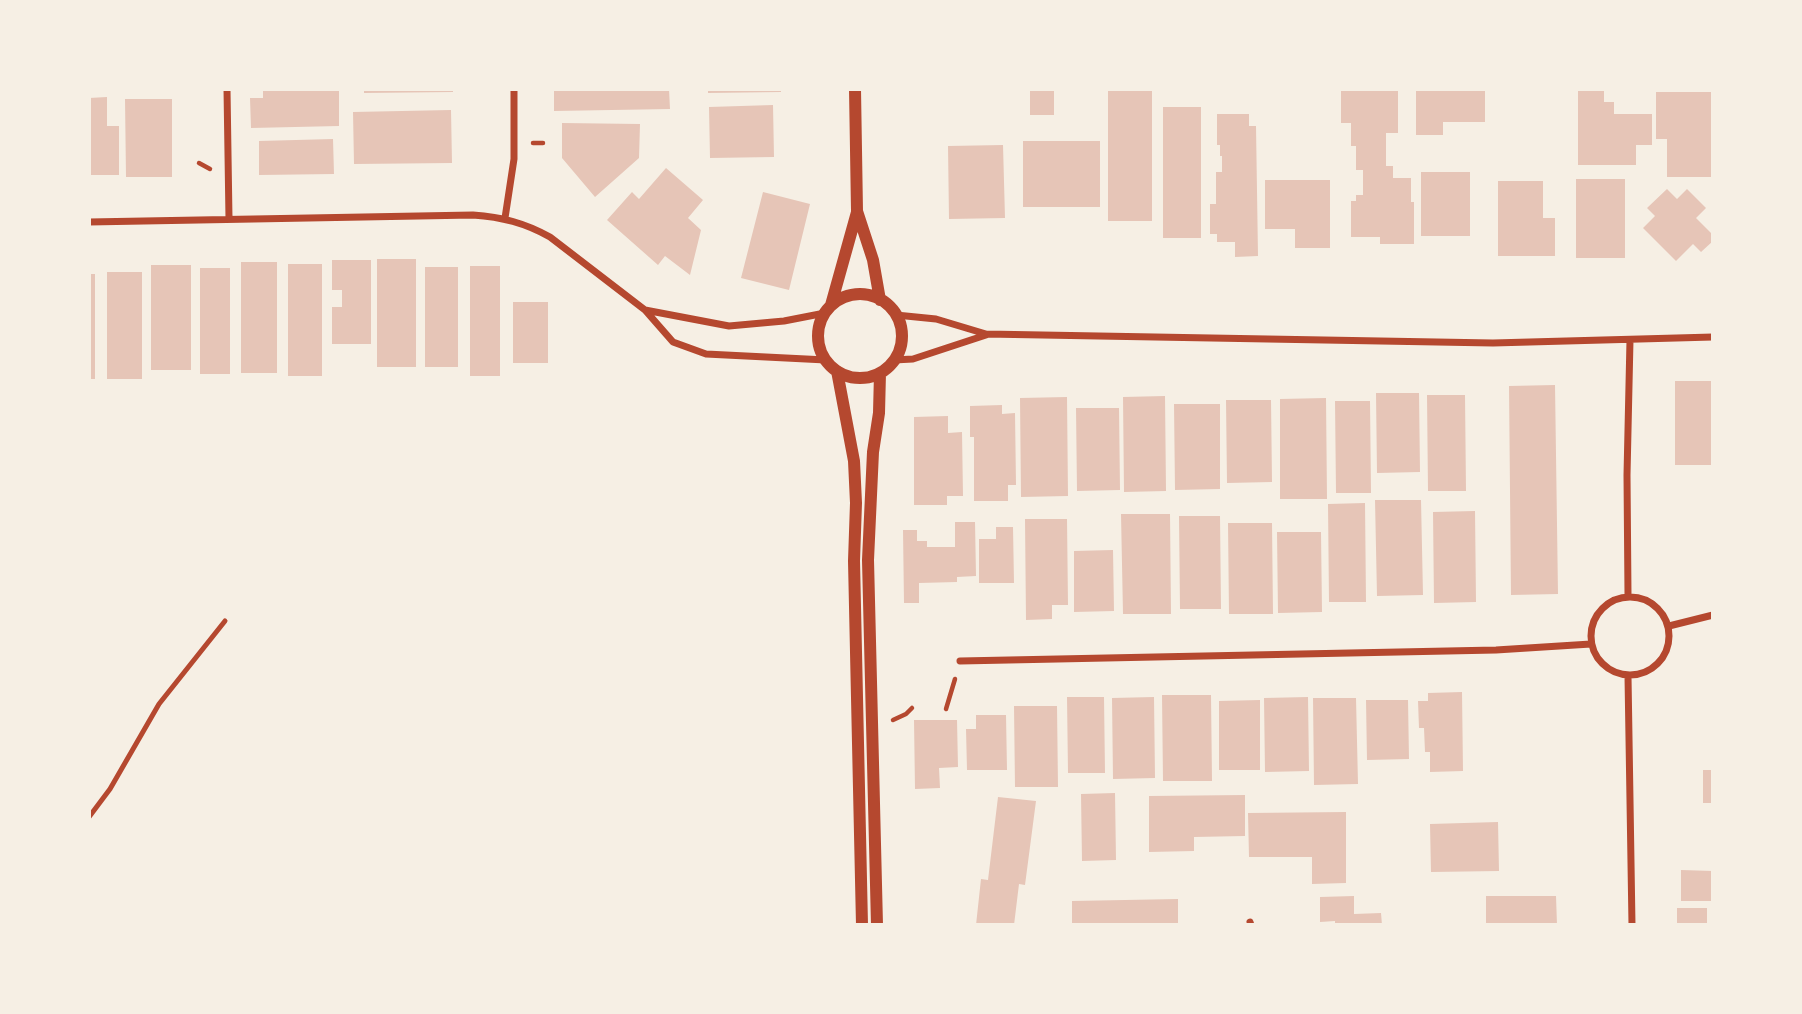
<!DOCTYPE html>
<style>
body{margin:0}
#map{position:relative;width:1802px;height:1014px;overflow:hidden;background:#f6efe4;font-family:"Sofia Sans Condensed",sans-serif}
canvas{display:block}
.frame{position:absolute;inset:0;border:91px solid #f6efe4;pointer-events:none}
</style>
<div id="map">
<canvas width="1802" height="1014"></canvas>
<div class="frame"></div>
</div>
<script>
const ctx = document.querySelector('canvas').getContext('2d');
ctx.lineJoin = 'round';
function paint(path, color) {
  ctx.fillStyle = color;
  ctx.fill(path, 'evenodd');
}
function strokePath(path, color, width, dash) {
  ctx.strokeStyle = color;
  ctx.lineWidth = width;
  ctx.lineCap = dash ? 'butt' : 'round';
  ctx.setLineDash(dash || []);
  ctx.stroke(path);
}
paint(new Path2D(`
 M263 89H339V126L251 128 250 98H263Z
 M364 89H453V92L364 93Z
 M554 89H669L670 109 554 111Z
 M708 89H781V92L708 93Z
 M1030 89H1054V115H1030Z
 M1108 89H1152V221H1108Z
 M1416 89H1485V122H1443V135H1416Z
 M1578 89H1604V102H1614V114H1652V145H1636V165H1578Z
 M1341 91H1398V133H1386V166H1393V178H1411V202H1414V244H1380V237H1351V201H1356V195H1363V170H1356V146H1351V123H1341Z
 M1656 92H1713L1711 177H1667V139H1656Z
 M107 97V126H119V175H89V98Z
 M125 99H172V177H126Z
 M773 105 774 157 710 158 709 107Z
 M1163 107H1201V238H1163Z
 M451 110 452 163 354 164 353 112Z
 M1217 114H1249V126H1256L1258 256 1235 257V242H1217V234H1210V204H1216V172H1222V156H1220V145H1217Z
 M562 123 640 124 639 158 595 197 562 158Z
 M333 139 334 174 259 175V141Z
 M1023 141H1100V207H1023Z
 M1003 145 1005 218 949 219 948 146Z
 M666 168 703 200 688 218 701 230 690 275 665 256 658 265 607 220 632 192 639 199Z
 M1421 172H1470V236H1421Z
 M1576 179H1625V258H1576Z
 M1265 180H1330V248H1295V229H1265Z
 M1498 181H1543V218H1555V256H1498Z
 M1667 189 1677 199 1687 189 1706 208 1696 218 1713 235V241L1701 252 1693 244 1676 261 1643 228 1655 216 1647 208Z
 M763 192 810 204 789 290 741 278Z
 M377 259H416V367H377Z
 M332 260H371V344H332V307H342V290H332Z
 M241 262H277V373H241Z
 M288 264H322V376H288Z
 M151 265H191V370H151Z
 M470 266H500V376H470Z
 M425 267H458V367H425Z
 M200 268H230V374H200Z
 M107 272H142V379H107Z
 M89 274H95V379H89Z
 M513 302H548V363H513Z
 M1675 381H1713V465H1675Z
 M1555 385 1558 594 1511 595 1509 386Z
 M1376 393H1419L1420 472 1377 473Z
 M1427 395H1465L1466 491H1428Z
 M1165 396 1166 491 1124 492 1123 397Z
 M1067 397 1068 496 1021 497 1020 398Z
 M1326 398 1327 499H1280V399Z
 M1226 400H1271L1272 482 1227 483Z
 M1335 401H1370L1371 493H1336Z
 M1174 404H1220V489L1175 490Z
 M1002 405V414L1015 413 1016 485H1008V501H974V437H970V406Z
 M1076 408H1119L1120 490 1077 491Z
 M948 416V433L962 432 963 496H947V505H914V417Z
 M1375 500H1421L1423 595 1377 596Z
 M1365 503 1366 602H1329L1328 504Z
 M1475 511 1476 602 1434 603 1433 512Z
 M1121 514H1170L1171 614H1123Z
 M1179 516H1220L1221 609H1180Z
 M1025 519H1067L1068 605H1052V619L1026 620Z
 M955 522H975L976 576 957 577V582L919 583V603H904L903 530H917V541H927V547H955Z
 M1228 523H1272L1273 614H1229Z
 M996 527H1013L1014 583H979V539H996Z
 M1277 532H1321L1322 612 1278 613Z
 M1113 550 1114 611 1074 612V551Z
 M1462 692 1463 771 1430 772V752H1425L1424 728H1419L1418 701H1428V693Z
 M1162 695H1211L1212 781H1163Z
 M1067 697H1104L1105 773H1068Z
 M1154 697 1155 778 1113 779 1112 698Z
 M1308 697 1309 771 1265 772 1264 698Z
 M1313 698H1356L1358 784 1314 785Z
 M1260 700V770H1219V701Z
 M1366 700H1408L1409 759 1367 760Z
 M1014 706H1057L1058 787H1015Z
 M976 715H1006L1007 770H967L966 729H976Z
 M914 720H957L958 767 939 768 940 788 915 789Z
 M1703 770H1713V803H1703Z
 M1115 793 1116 860 1082 861 1081 794Z
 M1245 795V836L1194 837V851L1149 852V796Z
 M998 797 1036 801 1025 885 1019 884 1014 925H976L981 879 988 880Z
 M1346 812V883L1312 884V857H1249L1248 813Z
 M1498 822 1499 871 1431 872 1430 824Z
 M1681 870 1713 871V901H1681Z
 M1354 896V914L1381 913 1382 925H1335V921L1320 922V897Z
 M1486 896H1556L1557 925H1486Z
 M1178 899V924L1072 925V901Z
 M1677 908H1707V925H1677Z`), '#e6c5b7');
strokePath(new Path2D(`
 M533 143H543
 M199 163 210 169
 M946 709 955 679
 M893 720 906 714 912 708`), '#b5482f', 4.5);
strokePath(new Path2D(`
 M89 817 110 789 159 704 225 621`), '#b5482f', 5);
strokePath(new Path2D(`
 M227 89 229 219
 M505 218 514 159V89
 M89 222 473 215C502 217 525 223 550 237L645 310 673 342 706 354 826 360
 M645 310 729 326 784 321 825 313
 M896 315 936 319 986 334 1493 343 1713 337
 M894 360 913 359 986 335
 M1628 595 1627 475 1630 340
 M1591 636a39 39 0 1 1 78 0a39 39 0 1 1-78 0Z
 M1669 626 1713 615
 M960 661 1496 650 1591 644
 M1628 676 1632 925
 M1250 922 1251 925`), '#b5482f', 7);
strokePath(new Path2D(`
 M855 89 857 211 873 260 880 300
 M818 336a42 42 0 1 1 84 0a42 42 0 1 1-84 0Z
 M831 305 857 212
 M837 371 854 461 856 503 854 561 862 925
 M877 925 868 560 873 452 879 413 880 373`), '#b5482f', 12);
</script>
